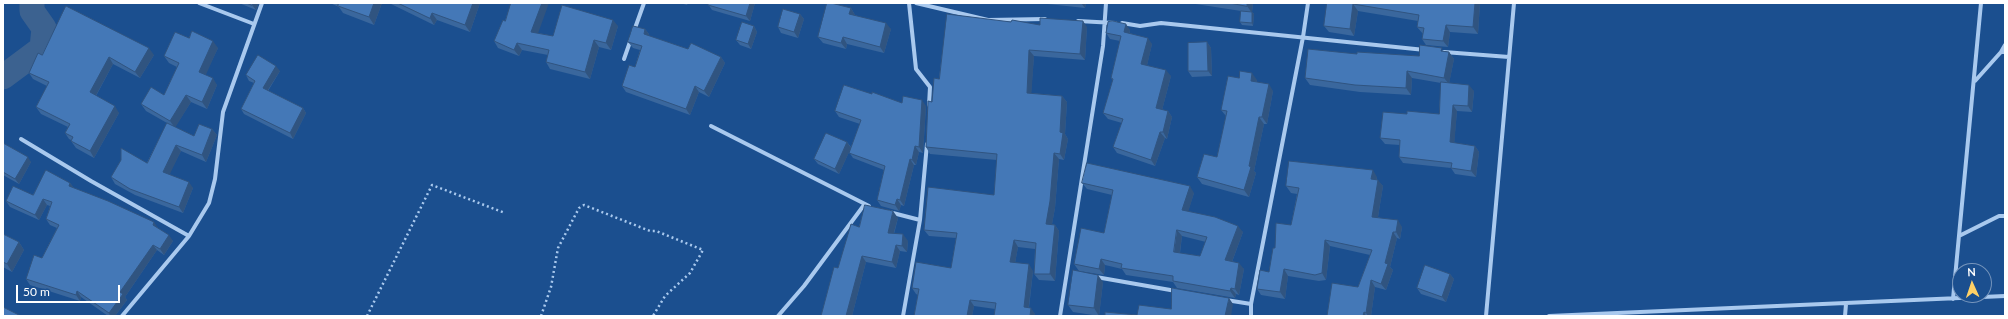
<!DOCTYPE html>
<style>
body{margin:0}
#map{position:relative;width:2008px;height:319px;overflow:hidden;background:#1b4f8f;font-family:Lato,sans-serif}
canvas{display:block}
.frame{position:absolute;inset:0;border:4px solid #fff;pointer-events:none}
.north{position:absolute;left:1952px;top:263px;width:40px;height:40px;box-sizing:border-box;background:#1b4f8f;border:1px solid #7695bc;border-radius:50%;rotate:357deg;font-size:11px;font-weight:700;line-height:16px;text-align:center;color:#fff}
.north::after{content:'';display:block;margin:auto;width:14px;height:18px;background:#ffd166;clip-path:polygon(50% 0,100% 100%,50% 72%,0 100%)}
.scale{position:absolute;left:16px;top:285px;width:104px;height:18px;box-sizing:border-box;border:2px solid #fff;border-top:0;padding-left:5px;font-size:12px;line-height:14px;white-space:nowrap;color:#fff;-webkit-text-stroke:3px #1b4f8f;paint-order:stroke}
</style>
<div id="map">
<canvas width="2008" height="319"></canvas>
<div class="frame"></div>
<div class="north">N</div>
<div class="scale">50 m</div>
</div>
<script>
const ctx = document.querySelector('canvas').getContext('2d');
ctx.lineJoin = 'round';
function strokePath(path, color, width, dash) {
  ctx.strokeStyle = color;
  ctx.lineWidth = width;
  ctx.lineCap = dash ? 'butt' : 'round';
  ctx.setLineDash(dash || []);
  ctx.stroke(path);
}
function paint(path, color) {
  ctx.fillStyle = color;
  ctx.fill(path, 'evenodd');
}
strokePath(new Path2D(`
 M3 77 42 48 44 28 32 11V3`), '#3c6290', 25);
strokePath(new Path2D(`
 M367 316 432 185 505 213
 M541 316 551 287 558 248 579 208 584 205 650 231H656L703 250 690 273 665 296 653 316`), '#a9c9ee', 2.5, [2, 3]);
strokePath(new Path2D(`
 M199 3 254 24
 M909 3 916 69 930 87 929 105
 M916 3 988 20 1045 19
 M1078 21 1115 23
 M1122 23 1140 26 1161 23 1425 50
 M634 31 644 3
 M1444 52 1509 57
 M2001 52 2005 45
 M624 59 631 39
 M1975 81 2001 52H2005
 M711 126 869 206
 M21 139 91 181 189 236
 M889 212 920 220
 M1959 236 1999 216H2005
 M1096 277 1176 291
 M1953 299 1981 3
 M1226 300 1251 304
 M122 316 189 236 209 203 215 179 223 112 262 3
 M778 316 804 286 864 205
 M903 316 920 220 927 144
 M1060 316 1103 46 1106 3
 M1251 316V304L1303 37 1308 3
 M1486 316 1514 3
 M1549 316 2005 296
 M1845 316 1846 304`), '#a9c9ee', 4);
paint(new Path2D(`
 M239 3H259L256 10Z
 M330 3H382L374 25 343 13 339 7Z
 M389 3H480L470 32 437 20 434 25Z
 M680 3H688L687 5Z
 M704 3H755L750 21 712 10 708 4Z
 M1038 3H1086L1085 8Z
 M1189 3H1253L1252 12 1254 14 1253 26 1242 25 1240 22 1241 11Z
 M1327 3H1480L1478 34 1450 32 1448 47 1426 45 1422 39 1423 34 1417 27 1418 21 1358 11 1354 36 1329 32 1324 26Z
 M851 8 855 15 891 29 884 53 847 44 846 49 823 43 818 37Z
 M800 14 804 19 798 38 781 33 778 27Z
 M1040 25 1087 27 1085 60 1034 56 1031 93 1062 96 1067 102 1065 134 1068 139 1064 160 1059 159 1055 208 1052 224 1055 225 1059 231 1055 281 1039 280 1034 274 1035 249 1018 247 1015 263 1033 271 1029 308 1035 314V316H994L995 309 974 306 972 316H914L918 295 916 294 912 288 951 268 956 238 929 236 924 230 994 195 997 160 930 154 926 147 932 102 939 79Z
 M618 26 611 50 599 47 590 79 550 69 546 62 548 55 522 50 519 56 498 48 494 41 538 33 553 36Z
 M754 26 757 32 751 49 740 45 736 40Z
 M645 29 649 34V36L688 49 721 57 725 63 709 97 699 92 690 115 626 92 622 86 635 67 640 50 633 48 628 42Z
 M1130 30V33L1152 44 1147 65 1171 76 1162 110 1168 111 1172 117 1167 139 1165 138 1155 166 1117 153 1113 147 1122 123 1108 119 1103 113 1113 81 1111 78 1120 41 1110 39 1106 33Z
 M189 38 218 48 205 75 217 85 207 109 191 102 175 127 194 136 212 129 217 135 206 162 181 151 169 174 193 188 183 213 135 195 115 184 111 177 147 163 167 123 146 111 141 104 164 95 177 67 169 63 164 56Z
 M1207 42 1211 48 1212 76 1192 77 1188 71Z
 M1444 51 1449 52 1454 59 1449 83 1474 91 1472 112 1457 111 1454 143 1475 146 1479 152 1476 177 1455 174 1451 168 1403 163 1399 157 1400 145 1385 144 1380 138 1407 114H1439L1441 83 1412 78 1411 95 1360 92 1310 85 1305 78 1357 54 1419 56Z
 M42 55H154L140 78 113 64 96 96 119 113 94 158 76 148 71 141V140L69 139 65 133 68 127 41 114 36 107 47 86 33 79 29 73Z
 M280 71 268 91 303 108 306 113 293 139 244 114 241 109 254 83 249 81 246 75Z
 M1239 78 1257 80V82L1273 91 1267 124H1264L1254 171 1256 173 1249 197 1202 184 1197 177 1217 157 1226 116 1221 110Z
 M902 103 926 106 923 153 919 152 916 165H914L904 206 901 205 899 211 881 206 877 200 884 170 853 158 849 152 839 174 818 164 814 159 847 142 851 147 860 124 839 117 835 111Z
 M3 143 31 162 19 184 3 175Z
 M1377 177V180L1383 186 1378 217 1402 227 1400 239 1397 238 1390 267 1393 270 1386 290 1375 287 1371 316H1327L1358 287 1370 255 1330 246 1326 280 1319 281 1288 276 1285 299 1261 295 1257 289 1269 272 1275 248 1291 225 1297 194 1291 193 1286 186Z
 M70 183 74 188 158 228 173 241 164 255 157 250 125 297 127 300 115 316H108L81 297 80 301 30 285 26 279 42 258 57 228 50 225 46 219 50 206 47 205 39 220 10 207 6 201 33 195Z
 M1082 183 1194 193 1188 211 1243 232 1232 262 1244 269 1239 295 1236 294 1235 298 1177 288 1173 282 1126 275 1122 269 1105 265 1104 275 1079 271 1074 264 1104 233 1112 195 1087 189ZM1182 236 1206 242 1200 256 1180 253Z
 M898 218 894 234 908 241 907 252 900 251 896 268 866 262 852 316H821L859 227Z
 M3 234 19 242 24 250 12 272 3 267Z
 M1450 274 1454 279 1446 302 1421 294 1417 288Z
 M1103 282 1099 316 1073 312 1068 305Z`), '#3a679d');
paint(new Path2D(`
 M253 3H259L256 10 252 5Z
 M374 3H382L374 25 369 17Z
 M473 3H480L470 32 465 25Z
 M542 3H549L536 39 531 32Z
 M750 3H755L750 21 746 16Z
 M1081 3H1086L1085 8Z
 M1247 3H1253L1252 13 1247 6Z
 M1475 3H1480L1478 34 1473 27Z
 M1353 4 1358 11 1354 36 1350 29Z
 M851 8 855 15 854 20 849 14Z
 M1252 12 1254 14 1253 26 1252 23Z
 M432 13 437 20 434 25 430 18Z
 M800 14 804 19 798 38 794 32Z
 M613 20 618 26 611 50 606 43Z
 M1083 21 1087 27 1085 60 1080 54Z
 M886 23 891 29 884 53 880 47Z
 M1126 24 1130 30 1129 38 1124 32Z
 M1446 25 1450 32 1448 47 1443 41Z
 M754 26 757 32 751 49 748 44Z
 M645 29 649 34 648 40 644 34Z
 M843 37 847 44 846 49 841 43Z
 M1148 38 1152 44 1146 70 1141 64Z
 M594 40 599 47 590 79 585 72Z
 M213 41 218 48 204 79 199 72Z
 M1207 42 1211 48 1212 76 1208 71Z
 M517 43 522 50 519 56 514 50Z
 M149 48 154 55 140 78 135 72Z
 M1029 50 1034 56 1031 100 1027 93Z
 M1449 52 1454 59 1449 84 1444 78Z
 M109 57 113 64 94 99 90 92Z
 M721 57 725 63 709 97 704 91Z
 M276 66 280 71 266 93 263 88Z
 M1166 70 1171 76 1161 114 1156 108Z
 M1407 71 1412 78 1411 95 1406 88Z
 M1252 73 1257 80 1255 88 1251 81Z
 M213 78 217 85 207 109 202 102Z
 M1269 84 1273 91 1267 124 1262 117Z
 M1469 85 1474 91 1472 112 1468 106Z
 M695 86 699 92 690 115 686 109Z
 M186 95 191 102 175 128 170 121Z
 M1062 96 1067 102 1065 134 1068 139 1064 160 1060 154V132Z
 M922 100 926 106 923 153 919 147Z
 M1453 105 1457 111 1454 148 1450 142Z
 M115 106 119 113 94 158 90 151Z
 M303 108 306 113 293 139 290 133Z
 M1168 111 1172 117 1167 139 1163 132Z
 M1259 117 1264 124 1254 171 1256 173 1249 197 1244 190 1249 166Z
 M212 129 217 135 206 162 202 155Z
 M1160 132 1165 138 1155 166 1151 160Z
 M847 142 851 148 839 174 835 169Z
 M176 145 181 151 168 178 163 172Z
 M915 146 919 152 916 165 912 160Z
 M1475 146 1479 152 1476 177 1471 171Z
 M1054 153 1059 159 1055 208 1051 230 1046 224Z
 M28 157 31 162 19 184 15 179Z
 M910 159 914 165 904 206 900 200Z
 M1373 170 1377 177 1376 185 1371 179Z
 M1378 180 1383 186 1377 223 1372 217Z
 M189 182 193 188 183 213 179 207Z
 M70 183 75 189 69 186Z
 M1190 186 1194 193 1187 216 1182 210Z
 M43 199 47 205 39 220 35 215Z
 M897 199 901 205 899 211 895 205Z
 M893 211 898 218 892 239 888 233Z
 M1398 220 1402 227 1400 239 1396 232Z
 M154 222 158 228 157 231 153 225Z
 M1055 225 1059 231 1055 281 1050 274Z
 M1238 226 1243 232 1230 267 1225 260Z
 M1177 230 1182 236 1179 258 1174 252Z
 M1393 232 1397 238 1390 267 1393 270 1386 290 1381 284 1385 263Z
 M903 234 908 241 907 252 902 246Z
 M169 235 173 241 164 255 160 249Z
 M1014 240 1018 247 1014 269 1010 262Z
 M1325 240 1330 246 1326 280 1322 273Z
 M19 242 24 250 12 272 7 264Z
 M153 245 157 250 125 297 127 300 115 316H110L109 313 120 292Z
 M896 245 900 251 896 268 892 262Z
 M862 256 866 262 852 316H846Z
 M1101 259 1105 265 1104 275 1099 269Z
 M1239 263 1244 269 1239 295 1235 289Z
 M1029 264 1033 271 1028 313 1024 307Z
 M1284 269 1288 276 1285 299 1280 292Z
 M1450 274 1454 279 1446 302 1442 297Z
 M1098 275 1103 282 1099 316 1094 308Z
 M1371 280 1375 287 1371 316H1368L1366 313Z
 M1231 288 1236 294 1235 298 1230 291Z
 M77 291 81 297 80 301 76 295Z
 M1229 298 1233 304 1231 316H1225Z
 M970 300 974 306 972 316H967Z
 M1031 308 1035 314V316H1030Z
 M1364 312 1366 316H1363Z`), '#305480');
const building = new Path2D(`
 M247 3H253L252 5Z
 M339 3H374L369 17 338 6Z
 M398 3H473L465 25 432 13 430 18Z
 M511 3H542L531 32 553 36 562 5 613 20 606 43 594 40 585 72 546 62 549 50 517 43 514 50 494 41 503 20 505 21Z
 M709 3H750L746 16 708 5Z
 M827 3H831L851 8 849 14 886 23 880 47 843 37 841 43 818 37Z
 M1230 3H1247V6Z
 M1327 3H1475L1473 27 1446 25 1443 41 1422 39 1424 28 1417 27 1419 15 1353 4 1350 29 1324 26Z
 M66 6 149 48 135 72 109 57 90 92 115 106 90 151 71 141 73 137 65 133 70 124 36 107 49 82 29 73 38 53 42 55Z
 M783 9 800 14 794 32 778 27Z
 M1241 11 1252 12V23L1240 22Z
 M947 14 1011 22 1012 20 1040 25V18L1083 21 1080 54 1029 50 1027 93 1062 96 1060 132 1063 133 1060 154 1054 153 1050 201 1046 224 1055 225 1050 274H1034L1036 243 1014 240 1010 262 1029 264 1024 307 1031 308 1030 316H994L996 303 970 300 967 316H914L919 289 912 288 916 262 951 268 957 233 924 230 928 187 994 195 997 154 926 147 928 101 932 102 934 78 939 79Z
 M1113 21 1126 24 1124 32 1148 38 1141 64 1166 70 1156 108 1168 111 1163 132H1160L1151 160 1113 147 1123 119 1103 113 1113 79 1111 78 1121 36 1106 33 1108 22Z
 M742 22 754 26 748 44 736 40Z
 M633 26 645 29 644 34 688 49 691 43 721 57 704 91 695 86 686 109 622 86 629 65 635 67 642 46 628 42Z
 M192 31 213 41 199 72 213 78 202 102 186 95 170 121 141 104 151 87 164 95 179 63 164 56 175 32 189 38Z
 M1207 42 1208 71H1188V43Z
 M1420 45 1442 48 1441 51 1449 52 1444 78 1407 71 1406 88 1355 85 1305 78 1308 49 1357 54V52L1419 56Z
 M258 55 276 66 263 88 303 108 290 133 241 109 255 81 246 75Z
 M1240 71 1252 73 1251 81 1269 84 1262 117H1259L1249 166 1251 167 1244 190 1197 177 1204 154 1217 157 1227 111 1221 110 1228 76 1239 78Z
 M1441 82 1469 85 1468 106 1453 105 1450 142 1475 146 1471 171 1451 168 1452 163 1399 157 1400 140 1380 138 1383 112 1407 114V111L1439 114Z
 M844 85 872 94V92L902 103 903 96 922 100 919 147 915 146 912 160 910 159 900 200 897 199 895 205 877 200 885 166 849 153 861 120 835 111Z
 M167 123 194 136 199 124 212 129 202 155 176 145 163 172 189 182 179 207 130 189 111 177 121 160V148L147 163Z
 M826 133 847 142 835 169 814 159Z
 M3 143 28 157 15 179 3 172Z
 M1289 161 1373 170 1371 179 1378 180 1372 217 1398 220 1396 232H1393L1385 263 1388 264 1381 284 1371 280 1366 313 1364 312 1363 316H1327L1332 283 1358 287 1372 250 1325 240 1322 273 1315 275 1284 269 1280 292 1257 289 1260 270 1269 272 1273 248H1275L1276 223 1291 225 1299 188 1286 186Z
 M1087 163 1190 186 1182 210 1215 217 1238 226 1225 260 1239 263 1235 289 1231 288 1230 291 1173 281V276L1121 268 1122 264 1101 259 1099 269 1074 264 1081 228 1104 233 1113 190 1082 183ZM1177 230 1207 237 1200 256 1174 252Z
 M46 170 70 183 69 186 108 201 154 222 153 225 169 235 160 249 153 245 120 292 123 294 109 313 77 291 76 295 26 279 34 255 42 258 59 225 46 219 52 202 43 199 35 215 6 201 13 186 33 195Z
 M865 205 893 211 888 233 903 234 902 246 896 245 892 262 862 256 846 316H847H821L834 267 838 268 851 224 859 227Z
 M3 234 19 242 7 264 3 262Z
 M1425 265 1450 274 1442 297 1417 288Z
 M1073 270 1098 275 1094 308 1068 305Z
 M1172 288 1229 298 1225 316H1105V312L1137 315 1139 305 1171 309Z
 M3 307 21 316H3Z`);
paint(building, '#4478b7');
strokePath(building, '#305480', 1);
</script>
